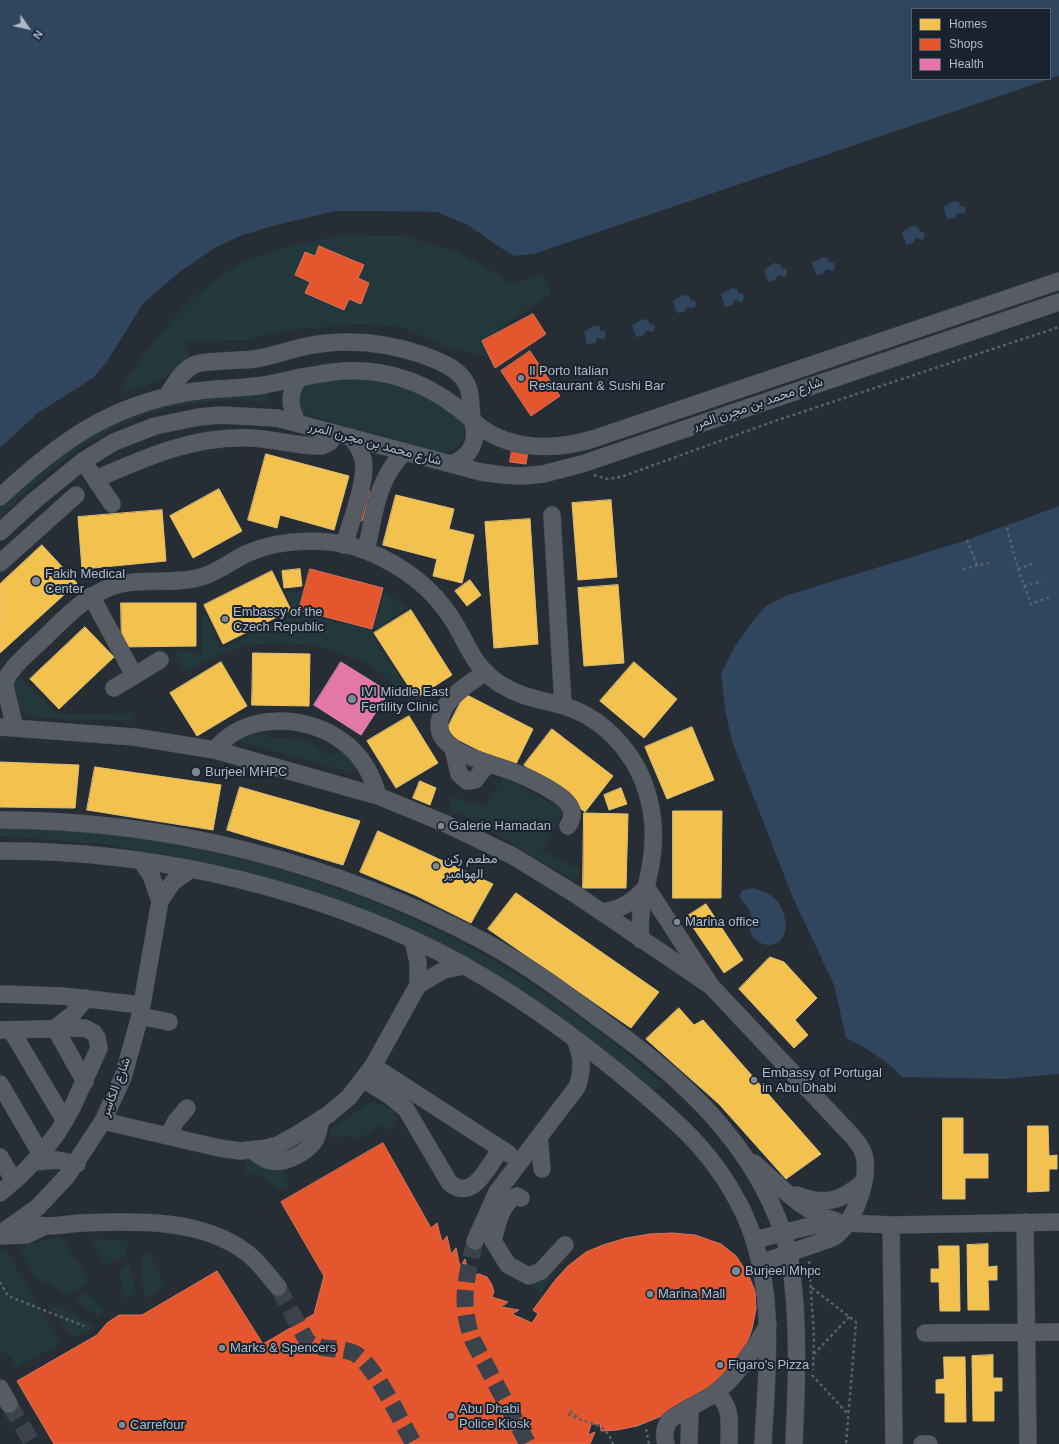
<!DOCTYPE html>
<meta charset="utf-8">
<style>
body{margin:0}
#map{position:relative;width:1059px;height:1444px;overflow:hidden;background:#262d35;font-family:Arial,sans-serif}
canvas{display:block}
.legend{position:absolute;left:911px;top:8px;width:140px;height:72px;box-sizing:border-box;background:#192330;border:1px solid #555f6d;margin:0;padding:5px 7px;list-style:none;font-size:12px;color:#afb9c8}
.legend li{display:flex;align-items:center;gap:8px;height:20px}
.legend b{width:20px;border:1px solid #555f6d}
.north{position:absolute;left:8px;top:8px;width:40px;height:40px;-webkit-text-stroke:3px #192330;paint-order:stroke;rotate:124deg;font-size:11px;font-weight:700;line-height:16px;text-align:center;color:#afb9c8}
.north::after{content:'';display:block;margin:auto;width:14px;height:18px;background:#afb9c8;clip-path:polygon(50% 0,100% 100%,50% 72%,0 100%)}
</style>
<div id="map">
<canvas width="1059" height="1444"></canvas>
<ul class="legend">
<li><b style="height:11px;background:#f2c14e"></b>Homes</li>
<li><b style="height:11px;background:#e4572e"></b>Shops</li>
<li><b style="height:11px;background:#e377a8"></b>Health</li>
</ul>
<div class="north">N</div>
</div>
<script>
const ctx = document.querySelector('canvas').getContext('2d');
ctx.lineJoin = 'round';
function paint(path, color) {
  ctx.fillStyle = color;
  ctx.fill(path, 'evenodd');
}
function strokePath(path, color, width, dash) {
  ctx.strokeStyle = color;
  ctx.lineWidth = width;
  ctx.lineCap = dash ? 'butt' : 'round';
  ctx.setLineDash(dash || []);
  ctx.stroke(path);
}
function label(font, color, halo, rows, align = 'center') {
  ctx.font = font + ' Arial,Vazirmatn,sans-serif';
  ctx.lineWidth = 4;
  ctx.setLineDash([]);
  ctx.textBaseline = 'middle';
  ctx.strokeStyle = halo;
  ctx.fillStyle = color;
  for (const [text, x, y, turn = 0] of rows) {
    ctx.save();
    ctx.translate(x, y);
    ctx.rotate((+turn || 0) * Math.PI / 180);
    ctx.textAlign = isNaN(turn) ? turn : align;
    if (halo) ctx.strokeText(text, 0, 0);
    ctx.fillText(text, 0, 0);
    ctx.restore();
  }
}
paint(new Path2D(`
 M341 235 403 236 457 251 513 284 543 274 551 294 482 340 489 358 445 346 401 327 361 324 279 331 245 340 182 342 190 356 164 379 121 393C127 375 142 357 154 342 177 312 205 283 239 265 270 249 308 243 341 235Z
 M359 371 417 387 458 417 464 429V439L459 446 450 452 436 451 309 416 298 411 294 387Z
 M269 383 267 403C250 398 234 400 216 401 122 407 65 454 0 517V501L32 470 136 406Z
 M385 591 406 608 372 633 411 696 409 700C395 686 380 670 362 662 331 647 292 640 258 644 232 647 207 661 184 672L174 649 201 655 204 612 221 648 295 615 285 592H301L298 613 373 630Z
 M20 676 58 715 135 713 132 721 39 718C20 713 16 709 11 689Z
 M264 727 268 738H291L312 743 330 756 341 749 358 768 353 773 237 741 240 732Z
 M503 776 564 810 542 851 580 869 578 882 457 811 451 816V796L486 807Z
 M0 826C49 826 101 833 149 840 346 872 514 950 662 1084L652 1094 515 991 223 868 167 855 103 844 0 836Z
 M369 1103C381 1103 392 1106 398 1118L386 1132 381 1123 359 1139 350 1136 331 1138 330 1129Z
 M247 1158 271 1167 282 1168 290 1186 283 1191 260 1175 245 1173Z
 M60 1237 91 1281 67 1295 34 1276 18 1246Z
 M90 1238 129 1241 125 1257 104 1265Z
 M6 1250 60 1344 16 1367 12 1358 0 1350V1252Z
 M149 1252 165 1286 144 1299 141 1256Z
 M129 1264 136 1295 126 1299 119 1272Z
 M556 1270 540 1294 526 1278Z
 M86 1293 105 1310 98 1316 75 1299Z
 M58 1305 95 1328 72 1338 52 1308Z`), '#23383b');
paint(new Path2D(`
 M0 0H1059V76L534 254 514 256 496 245 469 226 437 212 336 211 273 226 240 236 213 249 176 275 143 304 107 362 93 379 38 413 0 448ZM912 9H1050V79H912Z
 M954 201 959 202 960 206 965 207 966 210 964 214 957 213 955 218 947 219 943 207Z
 M912 226 918 227 919 231 924 232 925 235 923 240 916 238 913 243 906 245 902 232Z
 M823 257 828 258 829 262 834 263 835 266 833 271 826 269 823 274 816 275 812 263Z
 M774 263 780 264 781 268 786 269 787 272 785 277 778 275 775 280 768 282 764 270Z
 M732 288 737 289 738 293 743 294 744 297 742 302 735 300 732 305 725 307 721 294Z
 M683 295 689 296 690 300 695 301 696 304 694 308 687 307 684 312 677 313 673 301Z
 M643 319 648 320 649 324 654 325 655 328 653 332 646 331 643 336 636 337 632 325Z
 M594 326H600V330L605 331 606 334 604 339 597 338 595 343 587 344 584 332Z
 M1059 506V1074L1004 1079 902 1077C885 1059 868 1049 846 1038L834 985 793 898 733 744 726 715 721 673 734 648 749 626 766 606 788 595 967 540Z
 M753 888C761 891 772 894 777 901 785 910 790 932 780 941 771 949 756 944 751 934 748 928 752 922 751 916 750 907 742 903 739 895L743 890Z`), '#30455e');
paint(new Path2D(`
 M1059 76V79L534 256 513 258 495 247 468 227 437 214 337 213 274 228 241 238 214 251 178 277 145 305 109 363 95 380 40 414 0 450V448L38 413 93 378 107 362 143 304 176 275 213 249 241 236 273 226 336 211 437 212 469 226 496 245 514 256 534 254Z`), '#262d35');
const homes = new Path2D(`
 M266 454 349 476 334 530 280 515 277 528 248 520Z
 M219 489 242 531 193 558 170 516Z
 M396 495 454 509 449 529 474 535 462 583 433 576 437 559 383 545Z
 M611 500 617 577 578 580 572 503Z
 M162 510 166 561 82 569 78 517Z
 M530 519 538 644 494 648 485 522Z
 M42 545 77 583 0 653V584Z
 M300 569 302 586 284 588 282 571Z
 M272 571 291 610 223 644 204 605Z
 M470 580 481 595 467 606 455 591Z
 M618 585 624 663 584 666 578 588Z
 M121 603H196V646L122 647Z
 M411 610 452 675 416 698 374 633Z
 M85 627 114 657 59 709 30 679Z
 M253 653 310 654 309 706 252 705Z
 M221 662 247 706 197 736 170 693Z
 M634 662 677 699 644 738 600 701Z
 M465 694 533 729 514 768 445 733Z
 M409 716 438 763 396 788 367 741Z
 M692 727 714 780 667 799 645 747Z
 M552 729 613 776 585 812 524 765Z
 M0 762 79 765 75 808 0 807Z
 M95 767 221 785 213 830 87 810Z
 M420 781 436 788 430 805 413 798Z
 M240 787 360 821 343 865 227 830Z
 M621 788 627 804 609 810 604 795Z
 M673 811H722L721 898H673Z
 M584 813 628 814 626 888H583Z
 M378 831 493 884 471 923 415 895 360 872Z
 M516 893 659 992 631 1028 488 929Z
 M706 904 743 960 724 973 686 917Z
 M770 957 784 962 817 998 795 1020 808 1035 794 1048 739 989Z
 M679 1008 694 1025 703 1020 821 1154 786 1179 719 1104 646 1039Z
 M943 1118H963V1154H988V1178H965V1199H943Z
 M1028 1126H1048L1049 1156 1057 1155V1169H1049V1191L1028 1192Z
 M988 1244V1267L997 1266V1280H988L989 1310H968L967 1245Z
 M939 1246H959L960 1311H940L939 1282H931V1269H939Z
 M993 1355V1378H1002V1391H994V1421H973L972 1356Z
 M944 1357H965L966 1422H945V1393H936V1380L944 1379Z`);
paint(homes, '#f2c14e');
strokePath(homes, '#debf73', 1);
const shops = new Path2D(`
 M319 246 364 265 358 278 369 283 361 304 349 299 344 310 305 293 310 282 295 275 305 252 315 256Z
 M533 314 546 334 495 368 482 341Z
 M530 351 560 396 531 416 501 371Z
 M512 450 528 451 526 464 510 462Z
 M368 484 370 492 363 520 356 524Z
 M310 569 383 588 372 629 299 610Z
 M383 1143 431 1228 437 1223 442 1242 447 1236 451 1254 456 1248 460 1267 465 1259 469 1275 479 1274 487 1277 492 1285 494 1292 492 1297 508 1302 501 1307 519 1310 512 1314 532 1323 538 1314 533 1310 556 1279 568 1266 586 1252 603 1245 626 1238 650 1234 672 1233 695 1235 721 1244 736 1256 748 1274 755 1291 756 1309 752 1329 745 1348 720 1380 679 1409 637 1426 617 1430 601 1431 600 1424H591L588 1435 595 1432 590 1444H54L17 1381 97 1335 107 1323 119 1315H142L217 1271 263 1344 314 1314 324 1276 281 1202Z`);
paint(shops, '#e4572e');
strokePath(shops, '#d4745c', 1);
const health = new Path2D(`
 M341 662 389 692 361 735 314 705Z`);
paint(health, '#e377a8');
strokePath(health, '#d38bb2', 1);
strokePath(new Path2D(`
 M475 1241C466 1278 459 1304 473 1341L528 1444
 M278 1287 307 1341C321 1352 338 1346 354 1353 374 1363 401 1422 414 1444
 M9 1404 33 1444`), '#3b424b', 17, [17, 8]);
const minor = new Path2D(`
 M166 397C174 386 181 371 194 365 204 360 239 361 254 359 269 357 283 352 298 348 339 338 382 341 423 355 436 360 453 366 462 377 474 391 469 407 473 423 478 442 470 457 452 464
 M298 423C289 408 288 391 300 377
 M90 471 112 504
 M96 479C146 457 195 435 252 438 275 439 298 447 322 446L330 442 335 433
 M0 497C58 443 109 405 190 392 214 388 239 389 264 385 312 376 352 362 401 378 422 384 441 395 458 408 466 414 473 421 480 427 513 451 556 450 593 439L1059 281
 M552 515 563 705
 M0 532 35 500 83 461 114 442 155 426 199 417 220 415 277 418 481 472 503 475 523 476 543 474 582 464 1059 302
 M344 545C350 524 368 479 363 459 361 451 357 444 351 437
 M366 551C374 516 377 477 405 452
 M0 563 76 495
 M91 596 134 675
 M486 672C476 679 465 685 456 694 449 700 443 709 440 719 431 752 491 763 514 772 529 778 543 785 557 794 569 802 577 812 568 826
 M4 682 15 728
 M114 688 160 660
 M0 696C2 688 5 681 9 674 17 662 28 653 39 643 63 620 86 593 120 584 147 578 174 585 201 577 219 572 232 560 248 553 283 538 331 537 367 551 401 565 432 587 452 619 468 644 473 667 500 684 522 698 540 699 564 706 595 715 620 738 636 766 653 798 657 833 650 869 645 896 638 911 641 940
 M0 727 134 737 215 750 378 796 444 823 513 856 575 894 711 986
 M453 748 459 774 467 781 475 780 488 763
 M215 750C244 712 306 714 342 741 361 754 372 774 378 796
 M0 820C169 820 336 863 485 942 529 966 569 996 609 1026 683 1079 753 1144 783 1233 791 1256 793 1282 795 1306 798 1353 796 1398 794 1444
 M0 851C140 850 284 881 412 939 487 973 555 1021 619 1073 673 1118 715 1151 745 1216 777 1289 767 1367 763 1444
 M646 887 711 986 854 1138C859 1144 864 1151 865 1160 868 1182 853 1227 832 1238L761 1263
 M160 901 173 882 191 869
 M601 912C621 910 633 902 646 887
 M418 985 444 970 464 966
 M0 994 62 996 142 1005
 M140 1016 169 1022
 M0 1030 85 1028 94 1033 97 1038 99 1048 72 1108 58 1132 41 1154 21 1175 0 1193
 M11 1030 65 1121
 M373 1066 509 1154
 M364 1080 389 1095 406 1109 449 1182C472 1204 489 1165 500 1150
 M85 1082 55 1028 72 1015 86 998
 M0 1084 41 1154
 M103 1121 219 1148 241 1151 266 1148 278 1145 301 1132 329 1114 349 1097 373 1066 418 985V962L413 940
 M168 1136 176 1121 187 1108
 M539 1137 542 1169
 M253 1151C259 1155 264 1160 271 1161 285 1164 308 1152 315 1140 319 1134 319 1126 321 1119
 M0 1157 14 1181
 M34 1162 57 1160 77 1164
 M754 1163C780 1186 802 1212 836 1221
 M796 1195C824 1205 840 1203 863 1182
 M521 1198 517 1196C500 1203 497 1226 493 1241L508 1265 529 1276 541 1271 565 1245
 M23 1219C43 1231 60 1224 82 1223 135 1221 202 1218 247 1253 259 1262 268 1275 278 1287
 M1025 1222 1028 1444
 M891 1225 894 1444
 M0 1234 38 1207 67 1176 103 1121 123 1077 140 1016 160 901 151 875 141 861
 M0 1236 26 1235 43 1227
 M754 1240 815 1225 848 1223 891 1225 1059 1222
 M475 1241 497 1192 577 1087C583 1070 583 1054 574 1038
 M925 1333 1059 1332
 M0 1388 9 1404
 M715 1393C733 1405 729 1425 729 1444
 M666 1444C664 1436 664 1428 669 1421 678 1412 702 1402 714 1394 737 1377 754 1349 768 1325
 M689 1444 690 1409
 M922 1444H929`);
strokePath(minor, '#42484e', 18);
strokePath(new Path2D(`
 M594 475 607 479 621 477 772 422 1059 327
 M1007 528 1018 569 1031 604 1050 597
 M967 540 977 565
 M963 569 989 563
 M1018 569 1035 563
 M1024 586 1042 581
 M809 1261 814 1336 813 1370
 M0 1282 8 1296 84 1326
 M812 1288 856 1322 846 1444
 M814 1354 849 1317
 M812 1375 848 1414
 M570 1411 580 1419
 M568 1414C586 1425 605 1420 613 1444
 M646 1429 649 1444`), '#5a6067', 2.5, [3, 3]);
strokePath(minor, '#565b64', 17);
for (const [x, y, r, color] of [
 [521,378,4,"#7f8895"],
 [36,581,5,"#7f8895"],
 [225,619,4,"#7f8895"],
 [352,699,5,"#7f8895"],
 [196,772,5,"#7f8895"],
 [441,826,4,"#7f8895"],
 [436,866,4,"#7f8895"],
 [677,922,4,"#7f8895"],
 [754,1080,4,"#7f8895"],
 [736,1271,5,"#7f8895"],
 [650,1294,4,"#7f8895"],
 [222,1348,4,"#7f8895"],
 [720,1365,4,"#7f8895"],
 [451,1416,4,"#7f8895"],
 [122,1425,4,"#7f8895"]
]) {
  const dot = new Path2D();
  dot.arc(x, y, r, 0, 2 * Math.PI);
  ctx.fillStyle = color;
  ctx.fill(dot);
  strokePath(dot, '#192330', 1.5);
}
label('13px', '#afb9c8', '#192330', [
 ["Il Porto Italian",529,371],
 ["Restaurant & Sushi Bar",529,386],
 ["Fakih Medical",45,574],
 ["Center",45,589],
 ["Embassy of the",233,612],
 ["Czech Republic",233,627],
 ["IVI Middle East",361,692],
 ["Fertility Clinic",361,707],
 ["Burjeel MHPC",205,772],
 ["Galerie Hamadan",449,826],
 ["مطعم ركن",444,859],
 ["الهوامير",444,874],
 ["Marina office",685,922],
 ["Embassy of Portugal",762,1073],
 ["in Abu Dhabi",762,1088],
 ["Burjeel Mhpc",745,1271],
 ["Marina Mall",658,1294],
 ["Marks & Spencers",230,1348],
 ["Figaro's Pizza",728,1365],
 ["Abu Dhabi",459,1409],
 ["Police Kiosk",459,1424],
 ["Carrefour",130,1425]
], 'left');
label('13px', '#afb9c8', '#192330', [
 ["شارع محمد بن مجرن المرر",758,404,-19],
 ["شارع محمد بن مجرن المرر",375,444,15],
 ["شارع الكَاسِر",116,1087,-69]
]);
</script>
